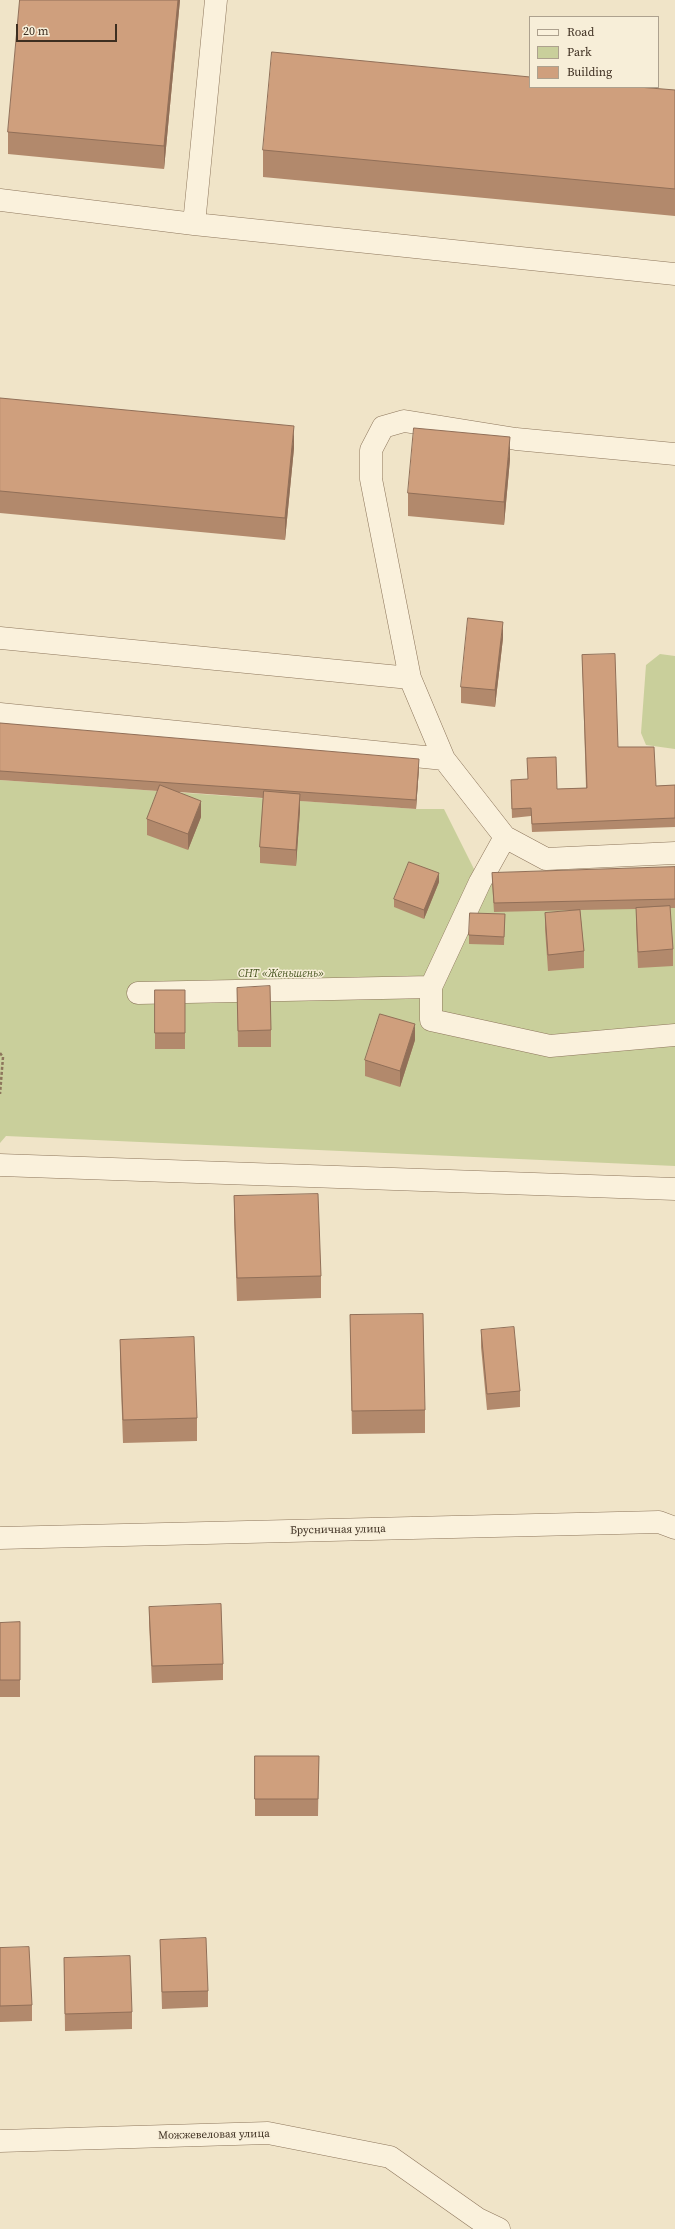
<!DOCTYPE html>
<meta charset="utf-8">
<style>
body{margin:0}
#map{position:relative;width:675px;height:2229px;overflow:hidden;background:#f0e4c8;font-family:"Source Serif 4",serif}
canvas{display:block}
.legend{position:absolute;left:529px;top:16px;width:130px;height:72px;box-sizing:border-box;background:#f7eed8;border:1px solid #ada18e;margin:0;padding:5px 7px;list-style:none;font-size:12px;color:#3d2e20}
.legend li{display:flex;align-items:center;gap:8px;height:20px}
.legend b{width:20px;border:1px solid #ada18e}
.scale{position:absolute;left:16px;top:24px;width:101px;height:18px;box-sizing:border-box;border:2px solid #3d2e20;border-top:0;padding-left:5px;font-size:12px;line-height:14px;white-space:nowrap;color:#3d2e20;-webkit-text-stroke:3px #f7eed8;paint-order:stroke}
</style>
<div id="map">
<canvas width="675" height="2229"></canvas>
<ul class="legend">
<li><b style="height:5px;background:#faf1dc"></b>Road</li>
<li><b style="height:11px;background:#c9cf9b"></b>Park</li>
<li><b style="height:11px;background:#cf9f7d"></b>Building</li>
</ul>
<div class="scale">20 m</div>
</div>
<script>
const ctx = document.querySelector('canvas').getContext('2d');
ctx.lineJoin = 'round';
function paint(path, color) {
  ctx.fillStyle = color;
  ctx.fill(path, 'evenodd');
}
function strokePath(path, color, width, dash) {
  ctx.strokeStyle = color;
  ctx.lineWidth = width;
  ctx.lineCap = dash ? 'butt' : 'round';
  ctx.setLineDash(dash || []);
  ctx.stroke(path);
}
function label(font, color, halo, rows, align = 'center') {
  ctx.font = font + ' "Source Serif 4",serif';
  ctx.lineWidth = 3;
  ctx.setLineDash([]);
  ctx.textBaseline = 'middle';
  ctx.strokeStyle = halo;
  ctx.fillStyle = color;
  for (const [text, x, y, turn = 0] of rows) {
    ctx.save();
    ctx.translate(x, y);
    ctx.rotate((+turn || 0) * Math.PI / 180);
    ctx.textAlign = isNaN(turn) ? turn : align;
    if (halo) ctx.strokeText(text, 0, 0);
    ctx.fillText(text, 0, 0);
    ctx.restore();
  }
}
paint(new Path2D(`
 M660 654 675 656V749L646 745 641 733 646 665Z
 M0 780 416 809H444L480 881 675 908V1166L6 1136 0 1143Z`), '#c9cf9b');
const minor = new Path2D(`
 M0 200 194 224 675 274
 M194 224 216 0
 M0 638 410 678
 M0 714 444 759 505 837 546 859 675 853
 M444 759 410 678 371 479V450L383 427 404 421 516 439 675 454
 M505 837 480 882 431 987V1020L550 1046 675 1035
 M138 993 431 987
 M0 1165 675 1189
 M0 1538 659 1522 675 1528
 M0 2141 268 2133 390 2157 478 2219 499 2229`);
strokePath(minor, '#8d765c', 23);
strokePath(new Path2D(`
 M0 1053 3 1057 0 1094`), '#8d765c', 2.5, [3, 2]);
strokePath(minor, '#faf1dc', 22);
paint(new Path2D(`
 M20 0H180L164 169 8 154V132Z
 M675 90V216L263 177V150Z
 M0 398 294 448 285 540 0 513Z
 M510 459 504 525 408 516V493Z
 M503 638 495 707 461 703V687Z
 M582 655 618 747 656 786 675 785V827L532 832 531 816 512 818 511 789H557L586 788Z
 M0 723 419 768 416 809 300 801V810L296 866 260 863V847L263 798 179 792 201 817 188 850 147 835V819L158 791 0 780Z
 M675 867V908H670L673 949V966L638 968 636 924V909L580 910 584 951V968L548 971 545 929V913L579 910 494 912 492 882V873Z
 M439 882 424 919 394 907V899Z
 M505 914 504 945 469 944V935Z
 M237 988 271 1030V1047H238Z
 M155 990H185V1049H155Z
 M415 1040 400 1087 365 1076V1060Z
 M234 1196 321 1276V1298L237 1301 234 1219Z
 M350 1315 425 1410V1433L352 1434Z
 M481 1330 520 1391V1407L487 1410 481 1347Z
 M120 1340 197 1418V1441L123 1443 120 1362Z
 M149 1607 223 1664V1680L152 1683 149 1623Z
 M20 1622V1697H0V1623Z
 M255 1756H319L318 1816H255Z
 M160 1940 208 1991V2007L162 2009Z
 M0 1948 32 2005V2021L0 2022Z
 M64 1958 132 2012V2029L65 2031Z`), '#b2896c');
paint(new Path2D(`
 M178 0H180L164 169V146Z
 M294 426V448L285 540V518Z
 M510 437V459L504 525V502Z
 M503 622V638L495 707V690Z
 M419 759V768L416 809V800Z
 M300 794V810L296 866V850Z
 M201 801V817L188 850V834Z
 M439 873V882L424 919V910Z
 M415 1024V1040L400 1087V1071Z`), '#916f58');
const building = new Path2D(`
 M20 0H178L164 146 8 132Z
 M272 52 530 77V87H638L675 90V189L263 150Z
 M0 398 294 426 285 518 0 491Z
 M414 428 510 437 504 502 408 493Z
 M468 618 503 622 495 690 461 687Z
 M615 654 618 747H654L656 786 675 785V818L532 824 531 808 512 809 511 780 528 779 527 758 556 757 557 789 587 788 582 655Z
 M0 723 419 759 416 800 0 771Z
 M160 785 201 801 188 834 147 819Z
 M264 791 300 794 296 850 260 847Z
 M409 862 439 873 424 910 394 899Z
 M675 867V899L494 903 492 873Z
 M670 906 673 949 638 952 636 908Z
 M580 910 584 951 548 955 545 913Z
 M470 913 505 914 504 937 469 935Z
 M270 986 271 1030 238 1031 237 988Z
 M155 990H185V1033H155Z
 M380 1014 415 1024 400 1071 365 1060Z
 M318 1194 321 1276 237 1278 234 1196Z
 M423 1314 425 1410 352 1411 350 1315Z
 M514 1327 520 1391 487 1394 481 1330Z
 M194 1337 197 1418 123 1420 120 1340Z
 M221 1604 223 1664 152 1666 149 1607Z
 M20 1622V1680H0V1623Z
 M255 1756H319L318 1799H255Z
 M206 1938 208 1991 162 1992 160 1940Z
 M29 1947 32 2005 0 2006V1948Z
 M130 1956 132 2012 65 2014 64 1958Z`);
paint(building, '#cf9f7d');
strokePath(building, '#916f58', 1);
label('italic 11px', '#4d5a26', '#f7eed8', [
 ["СНТ «Женьшень»",281,974]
]);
label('11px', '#3d2e20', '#f7eed8', [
 ["Брусничная улица",338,1530,-1],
 ["Можжевеловая улица",214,2135,-1]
]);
</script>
